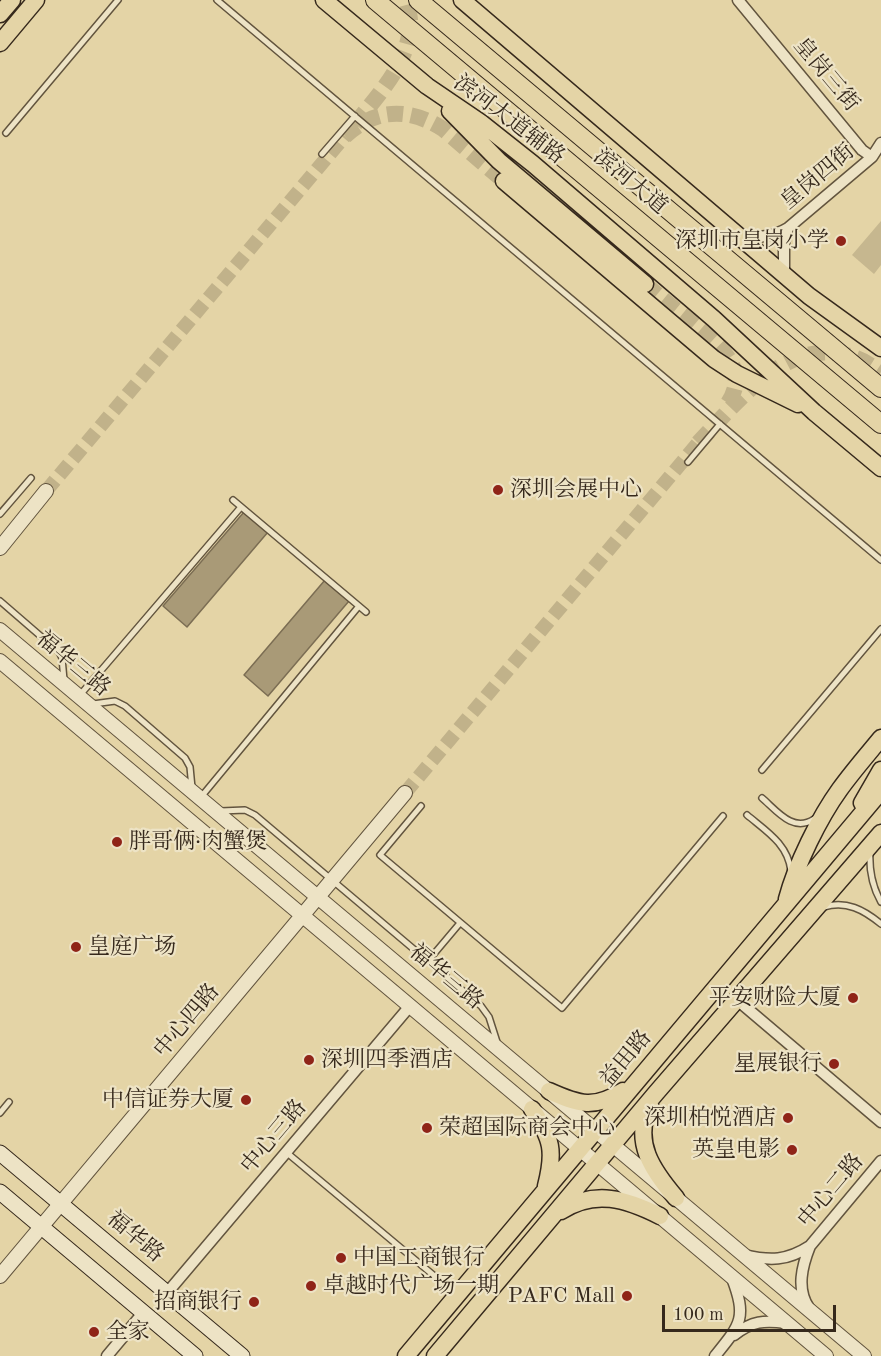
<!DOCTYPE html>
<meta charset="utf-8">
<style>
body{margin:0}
#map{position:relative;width:881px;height:1356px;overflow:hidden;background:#e4d4a6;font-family:"Old Standard TT",serif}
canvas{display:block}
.scale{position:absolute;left:662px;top:1305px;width:174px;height:27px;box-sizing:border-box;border:3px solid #36291c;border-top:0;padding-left:8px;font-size:18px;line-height:21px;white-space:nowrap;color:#36291c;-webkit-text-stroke:4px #ede3c5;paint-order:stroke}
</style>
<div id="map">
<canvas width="881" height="1356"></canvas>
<div class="scale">100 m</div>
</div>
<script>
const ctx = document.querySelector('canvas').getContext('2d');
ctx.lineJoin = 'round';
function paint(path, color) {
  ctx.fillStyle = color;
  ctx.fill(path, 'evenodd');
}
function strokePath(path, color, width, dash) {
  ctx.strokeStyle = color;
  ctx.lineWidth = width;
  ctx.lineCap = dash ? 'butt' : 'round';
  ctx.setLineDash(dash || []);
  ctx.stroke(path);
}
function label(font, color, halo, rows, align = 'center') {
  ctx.font = font + ' "Old Standard TT","Noto Serif SC",serif';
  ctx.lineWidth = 4.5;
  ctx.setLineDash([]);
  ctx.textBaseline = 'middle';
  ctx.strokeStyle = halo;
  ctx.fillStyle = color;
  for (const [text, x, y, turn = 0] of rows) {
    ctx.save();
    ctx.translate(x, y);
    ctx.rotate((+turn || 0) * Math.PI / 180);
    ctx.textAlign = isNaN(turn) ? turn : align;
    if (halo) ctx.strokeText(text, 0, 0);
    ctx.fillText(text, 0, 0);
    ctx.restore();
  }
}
paint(new Path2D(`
 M881 221V265L874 274 852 255Z`), '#c6b78f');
const water = new Path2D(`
 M244 512 268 532 187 627 163 606Z
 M325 580 349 601 268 696 244 675Z`);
paint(water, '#a99a77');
strokePath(water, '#7b6d53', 1.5);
strokePath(new Path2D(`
 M46 491 345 136
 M405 793 698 443`), '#c1b28a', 14, [14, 7]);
strokePath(new Path2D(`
 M355 124C383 89 423 48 406 0
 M345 136C376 108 408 107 443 129L504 181
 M645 284C660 297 676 310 692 323 718 345 753 369 726 406
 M698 443C737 403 788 334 853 357 863 360 872 366 881 372`), '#c1b28a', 16, [16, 8]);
const service = new Path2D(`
 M217 0 881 560
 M6 133 118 0
 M322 154 355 116
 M688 462 720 424
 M233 500 366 612
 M0 514 31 478
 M0 601 59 652 62 658 64 680
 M80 695 241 507
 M93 704 115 701 125 706 185 758 190 767 192 788
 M762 770 881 629
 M201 797 359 606
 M762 798C777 811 793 833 814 819
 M421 806 380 855 562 1008 723 816
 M221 811 245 810 255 815 481 1006 489 1017 497 1042
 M747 815C766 831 788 844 791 871
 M870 852C869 870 872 886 881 902
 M824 907C846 900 864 910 881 924
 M428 961 460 923
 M0 1113 9 1102
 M286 1152 456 1294`);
const minor = new Path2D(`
 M738 0 862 150 872 157
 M740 236C758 238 773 237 788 228L872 157 881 143
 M784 274V243L788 228
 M736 999 881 1122
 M744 1255C770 1261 787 1261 810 1246L881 1161
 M167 1293 410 1006
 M809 1308C796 1289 802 1266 810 1246
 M734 1335C752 1321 764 1320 786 1323
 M107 1356 143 1313
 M715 1356C741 1324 747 1318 732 1278`);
const tertiary = new Path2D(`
 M0 548 46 491
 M0 630 864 1356
 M0 661 826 1356
 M0 1276 405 793`);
const secondary = new Path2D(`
 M0 1153 242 1356
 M0 1192 195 1356`);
const primary = new Path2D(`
 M324 0 427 86 480 122 533 164 714 319 814 412 881 468
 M462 0 809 296 881 348
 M0 14 12 0
 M0 43 36 0
 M450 111 499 161 645 284
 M504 181 714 359 737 374 798 404
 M862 803 881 770
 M787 899C796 865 819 818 840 789 853 771 867 755 881 738
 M549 1091C580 1105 594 1109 623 1091
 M650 1105C632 1142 653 1171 676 1198
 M532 1109C552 1139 555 1151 546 1186
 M561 1211C595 1189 626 1199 660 1216
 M406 1356 881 791
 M435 1356 656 1093 881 833`);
const trunk = new Path2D(`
 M375 0 881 424
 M418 0 881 388`);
strokePath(service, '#62543e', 8);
strokePath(minor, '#62543e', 13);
strokePath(tertiary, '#62543e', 16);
strokePath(secondary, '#36291c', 17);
strokePath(primary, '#36291c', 19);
strokePath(trunk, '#36291c', 20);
strokePath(service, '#ede3c5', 5);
strokePath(minor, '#ede3c5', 10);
strokePath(tertiary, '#ede3c5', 14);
strokePath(secondary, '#ede3c5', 15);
strokePath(primary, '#e4d4a6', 16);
strokePath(trunk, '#e4d4a6', 18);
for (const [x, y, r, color] of [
 [841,241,6,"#8f2418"],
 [498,490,6,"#8f2418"],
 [117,842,6,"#8f2418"],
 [76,947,6,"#8f2418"],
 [853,998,6,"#8f2418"],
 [309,1060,6,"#8f2418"],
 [834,1064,6,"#8f2418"],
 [246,1100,6,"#8f2418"],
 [788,1118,6,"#8f2418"],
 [427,1128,6,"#8f2418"],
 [792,1150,6,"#8f2418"],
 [341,1258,6,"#8f2418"],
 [311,1286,6,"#8f2418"],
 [627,1296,6,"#8f2418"],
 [254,1302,6,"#8f2418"],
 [94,1332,6,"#8f2418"]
]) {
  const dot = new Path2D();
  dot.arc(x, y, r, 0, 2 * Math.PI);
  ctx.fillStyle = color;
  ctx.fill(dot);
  strokePath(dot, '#ede3c5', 2);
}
label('22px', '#36291c', '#ede3c5', [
 ["皇岗三街",826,75,50],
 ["滨河大道辅路",509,120,37],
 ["皇岗四街",818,177,-40],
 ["滨河大道",630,182,40],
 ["福华三路",73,664,40],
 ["福华三路",446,977,40],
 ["中心四路",187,1021,-50],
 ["益田路",626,1059,-50],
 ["中心三路",274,1137,-50],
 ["中心二路",831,1191,-50],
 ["福华路",135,1237,40]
]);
label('22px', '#36291c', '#ede3c5', [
 ["深圳市皇岗小学",829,241],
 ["深圳会展中心",510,490,"left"],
 ["胖哥俩·肉蟹煲",129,842,"left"],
 ["皇庭广场",88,947,"left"],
 ["平安财险大厦",841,998],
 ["深圳四季酒店",321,1060,"left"],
 ["星展银行",822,1064],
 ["中信证券大厦",234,1100],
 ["深圳柏悦酒店",776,1118],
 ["荣超国际商会中心",439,1128,"left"],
 ["英皇电影",780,1150],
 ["中国工商银行",353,1258,"left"],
 ["卓越时代广场一期",323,1286,"left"],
 ["PAFC Mall",615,1296],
 ["招商银行",242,1302],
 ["全家",106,1332,"left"]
], 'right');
</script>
